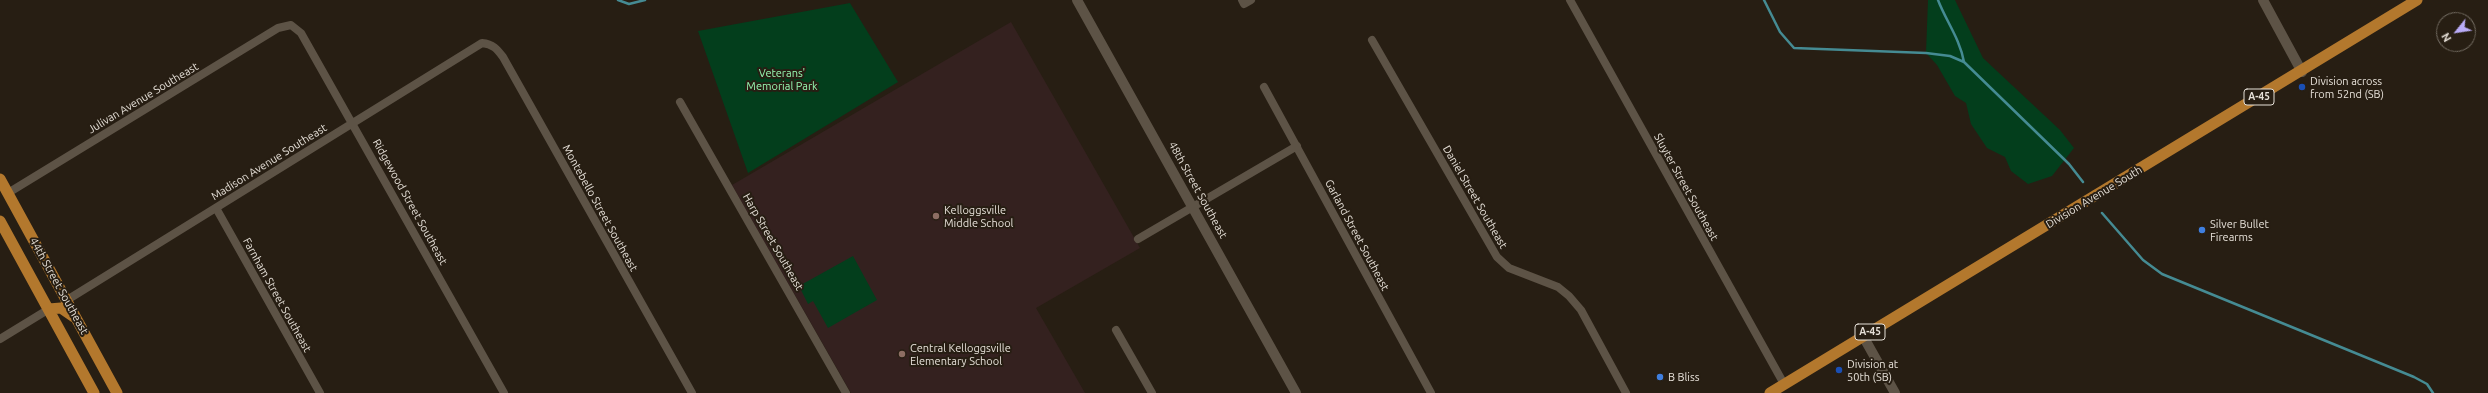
<!DOCTYPE html>
<style>
body{margin:0}
#map{position:relative;width:2488px;height:393px;overflow:hidden;background:#271e13;font-family:Ubuntu,sans-serif}
canvas{display:block}
.north{position:absolute;left:2436px;top:12px;width:40px;height:40px;box-sizing:border-box;background:#271e13;border:1px solid #736c62;border-radius:50%;rotate:240deg;font-size:11px;font-weight:700;line-height:16px;text-align:center;color:#e6e0d8}
.north::after{content:'';display:block;margin:auto;width:14px;height:18px;background:#b9abf7;clip-path:polygon(50% 0,100% 100%,50% 72%,0 100%)}
</style>
<div id="map">
<canvas width="2488" height="393"></canvas>
<div class="north">N</div>
</div>
<script>
const ctx = document.querySelector('canvas').getContext('2d');
ctx.lineJoin = 'round';
function paint(path, color) {
  ctx.fillStyle = color;
  ctx.fill(path, 'evenodd');
}
function strokePath(path, color, width, dash) {
  ctx.strokeStyle = color;
  ctx.lineWidth = width;
  ctx.lineCap = dash ? 'butt' : 'round';
  ctx.setLineDash(dash || []);
  ctx.stroke(path);
}
function label(font, color, halo, rows, align = 'center') {
  ctx.font = font + ' Ubuntu,sans-serif';
  ctx.lineWidth = 4;
  ctx.setLineDash([]);
  ctx.textBaseline = 'middle';
  ctx.strokeStyle = halo;
  ctx.fillStyle = color;
  for (const [text, x, y, turn = 0] of rows) {
    ctx.save();
    ctx.translate(x, y);
    ctx.rotate((+turn || 0) * Math.PI / 180);
    ctx.textAlign = isNaN(turn) ? turn : align;
    if (halo) ctx.strokeText(text, 0, 0);
    ctx.fillText(text, 0, 0);
    ctx.restore();
  }
}
paint(new Path2D(`
 M1011 22 1140 248 1036 308 1085 393H851L732 185Z`), '#34211f');
paint(new Path2D(`
 M1928 0H1955L1983 58 2060 130 2074 148 2052 176 2028 184 2011 171 2005 157 1987 148 1971 124 1966 103 1955 96 1937 65 1926 53Z
 M850 3 898 82 748 173 698 31Z
 M853 256 877 300 828 328 813 301 808 304 799 286Z`), '#033e1c');
strokePath(new Path2D(`
 M618 0 629 4 645 0
 M1764 0 1780 32 1794 48 1926 53 1950 56 1964 62 2069 164 2083 182
 M1938 0C1946 21 1960 39 1964 62
 M2102 213 2143 260 2162 274 2414 377 2427 384 2433 393`), '#458b93', 2.5);
strokePath(new Path2D(`
 M1242 0 1244 4 1251 0
 M1570 0 1784 384
 M1372 40 1497 257 1509 268 1558 287 1569 296 1581 310 1626 393
 M1264 87 1431 393
 M680 102 846 393
 M8 193 278 28 291 25 301 33 504 393
 M216 208 320 393
 M1138 239 1297 146
 M67 300 482 43C493 44 497 49 503 57L692 393
 M1116 330 1152 393
 M0 339 49 309`), '#5d5346', 8);
strokePath(new Path2D(`
 M1077 0 1296 393
 M2263 0 2302 72
 M1863 336 1895 393`), '#5d5346', 10);
strokePath(new Path2D(`
 M0 179 117 393
 M0 221 94 393
 M49 309 61 308 74 317
 M1770 393 2417 0`), '#b3782d', 11);
for (const [x, y, r, color] of [
 [2302,87,4,"#1a4fb4"],
 [936,216,4,"#8d6e63"],
 [2202,230,4,"#3f7fe0"],
 [902,354,4,"#8d6e63"],
 [1839,370,4,"#1a4fb4"],
 [1660,377,4,"#3f7fe0"]
]) {
  const dot = new Path2D();
  dot.arc(x, y, r, 0, 2 * Math.PI);
  ctx.fillStyle = color;
  ctx.fill(dot);
  strokePath(dot, '#271e13', 1.5);
}
for (const [x, y, w] of [
 [2259,97,30],
 [1870,332,30]
]) {
  const box = new Path2D();
  box.roundRect(x - w / 2, y - 8, w, 16, 3);
  ctx.fillStyle = '#271e13';
  ctx.fill(box);
  strokePath(box, '#e6e0d8', 1);
}
label('bold 10px', '#e6e0d8', null, [
 ["A-45",2259,97],
 ["A-45",1870,332]
]);
label('11px', '#97f8b2', '#271e13', [
 ["Veterans'",782,73],
 ["Memorial Park",782,86]
]);
label('11px', '#e6e0d8', '#271e13', [
 ["Division across",2310,81],
 ["from 52nd (SB)",2310,94],
 ["Kelloggsville",944,210],
 ["Middle School",944,223],
 ["Silver Bullet",2210,224],
 ["Firearms",2210,237],
 ["Central Kelloggsville",910,348],
 ["Elementary School",910,361],
 ["Division at",1847,364],
 ["50th (SB)",1847,377],
 ["B Bliss",1668,377]
], 'left');
label('11px', '#e6e0d8', '#271e13', [
 ["Julivan Avenue Southeast",143,98,-31],
 ["Madison Avenue Southeast",269,162,-32],
 ["Sluyter Street Southeast",1686,187,61],
 ["48th Street Southeast",1198,190,61],
 ["Daniel Street Southeast",1475,197,60],
 ["Division Avenue South",2094,197,-31],
 ["Ridgewood Street Southeast",410,202,61],
 ["Montebello Street Southeast",600,208,61],
 ["Garland Street Southeast",1357,235,62],
 ["Harp Street Southeast",773,242,60],
 ["44th Street Southeast",59,286,61],
 ["Farnham Street Southeast",277,295,61]
]);
</script>
